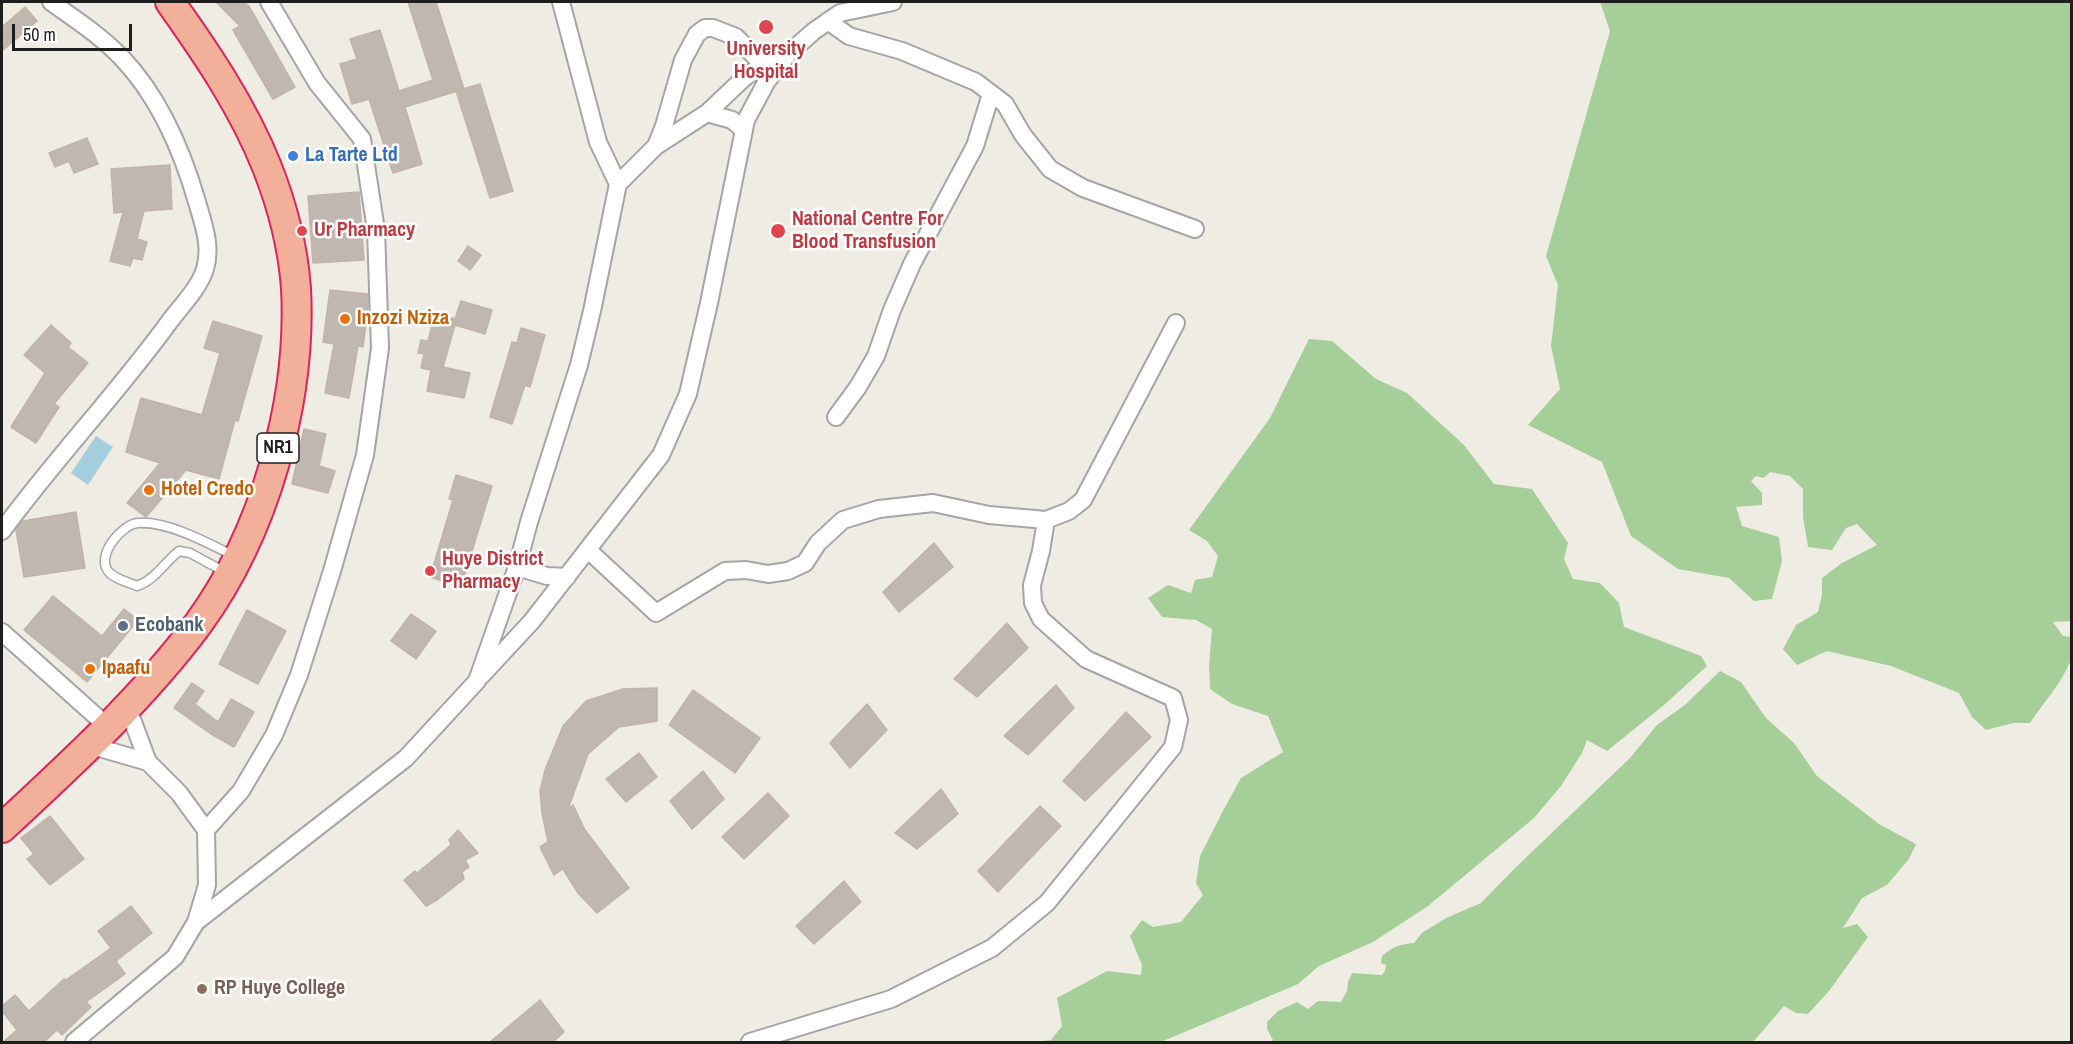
<!DOCTYPE html>
<style>
body{margin:0}
#map{position:relative;width:2073px;height:1044px;overflow:hidden;background:#efece4;font-family:"Archivo Narrow",sans-serif}
canvas{display:block}
.frame{position:absolute;inset:0;border:3px solid #1e1e1e;pointer-events:none}
.scale{position:absolute;left:12px;top:24px;width:120px;height:27px;box-sizing:border-box;border:3px solid #1e1e1e;border-top:0;padding-left:8px;font-size:18px;line-height:21px;white-space:nowrap;color:#1e1e1e;-webkit-text-stroke:4px #fff;paint-order:stroke}
</style>
<div id="map">
<canvas width="2073" height="1044"></canvas>
<div class="frame"></div>
<div class="scale">50 m</div>
</div>
<script>
const ctx = document.querySelector('canvas').getContext('2d');
ctx.lineJoin = 'round';
function paint(path, color) {
  ctx.fillStyle = color;
  ctx.fill(path, 'evenodd');
}
function strokePath(path, color, width, dash) {
  ctx.strokeStyle = color;
  ctx.lineWidth = width;
  ctx.lineCap = dash ? 'butt' : 'round';
  ctx.setLineDash(dash || []);
  ctx.stroke(path);
}
function label(font, color, halo, rows, align = 'center') {
  ctx.font = font + ' "Archivo Narrow",sans-serif';
  ctx.lineWidth = 5;
  ctx.setLineDash([]);
  ctx.textBaseline = 'middle';
  ctx.strokeStyle = halo;
  ctx.fillStyle = color;
  for (const [text, x, y, turn = 0] of rows) {
    ctx.save();
    ctx.translate(x, y);
    ctx.rotate((+turn || 0) * Math.PI / 180);
    ctx.textAlign = isNaN(turn) ? turn : align;
    if (halo) ctx.strokeText(text, 0, 0);
    ctx.fillText(text, 0, 0);
    ctx.restore();
  }
}
paint(new Path2D(`
 M1600 2H2071L2072 621 2053 622 2063 636 2071 637C2072 645 2073 654 2070 662 2061 684 2043 703 2030 723H2013L1986 730 1972 717 1959 693 1891 666 1827 651 1797 665 1783 649 1796 625 1818 612 1822 595V578L1842 563 1877 545 1857 524 1846 528 1832 550 1808 547 1803 517V489L1790 476 1770 472 1764 478 1756 476 1751 481 1762 493V505L1736 507 1742 526 1779 537 1782 561 1772 599 1754 601 1729 578 1678 569 1631 536 1602 462 1528 425 1560 389 1551 346 1558 285 1546 256 1610 31Z
 M1309 339 1332 341 1376 379 1407 393 1464 445 1494 484 1532 489 1568 543 1564 559 1573 579 1600 583 1619 603 1624 627 1701 656 1707 666 1664 705 1607 751 1587 740 1582 753 1561 786 1534 818 1428 906 1373 942 1319 966 1298 984 1161 1042H1033L1051 1040 1062 1026 1057 998 1107 971 1141 975 1142 965 1130 936 1142 920 1153 927 1181 922 1203 895 1196 883 1200 856 1225 807 1241 778 1283 752 1268 716 1232 704 1210 689 1209 666 1212 629 1196 620 1162 617 1148 598 1168 585 1191 593 1195 580 1212 577 1218 556 1207 541 1189 530 1270 418Z
 M1720 671 1741 682 1766 718 1794 743 1817 776 1879 824 1916 844 1909 859 1887 885 1862 898 1843 928 1857 924 1868 937 1829 991 1808 1014 1796 1013 1784 1006 1753 1042H1270L1273 1040 1267 1029V1022L1278 1011 1297 1002 1308 1009 1318 1001 1341 1002 1347 991 1348 982 1352 973 1382 975 1385 971 1386 965 1381 963 1382 956C1392 947 1400 944 1414 943L1422 933 1446 918 1481 903 1513 870 1630 758 1657 725 1686 704Z`), '#a6ce98');
paint(new Path2D(`
 M96 436 113 447 88 485 71 473Z`), '#a4cedd');
const building = new Path2D(`
 M216 2H244L249 6 295 87 273 99 233 30 240 26Z
 M408 2H436L464 89 405 107 422 164 393 173 369 99 352 104 340 64 357 59 350 39 380 30 399 91 433 80Z
 M25 7 37 21 2 51V27Z
 M480 84 513 191 490 198 456 91Z
 M87 138 98 164 74 173 69 161 55 167 49 153Z
 M170 165 172 209 144 211 137 239 147 242 142 260 133 258 130 266 110 261 123 212 114 213 111 169Z
 M359 192 364 260 313 263 308 196Z
 M468 246 481 255 470 270 458 261Z
 M330 290 368 294V307L363 347 358 346 349 398 325 393 334 344 323 342Z
 M461 301 492 310 485 334 455 325 443 367 470 373 464 398 427 391 431 370 421 368 424 354 418 353 421 340 428 341 435 314 455 319Z
 M213 321 262 336 238 421 235 420 219 479 186 470 146 517 127 503 160 463 126 452 141 398 202 415 220 353 204 348Z
 M51 325 71 343 68 347 88 363 54 404 59 407 36 443 11 427 45 373 24 355Z
 M521 328 545 335 530 387 525 385 512 424 490 417 512 342 517 343Z
 M304 429 326 434 319 466 335 471 328 493 292 484Z
 M456 475 492 486 461 587 430 577 453 500 449 499Z
 M76 512 85 568 24 577 16 530 23 521Z
 M934 543 953 567 899 612 883 592Z
 M53 596 102 636 124 609 138 620 87 682 24 630Z
 M247 610 286 631 258 684 219 664Z
 M411 614 436 631 416 659 391 641Z
 M1007 623 1028 648 977 697 954 679Z
 M192 683 204 691 195 704 218 722 231 699 254 712 234 747 211 734 174 708Z
 M1056 685 1074 708 1028 755 1004 736Z
 M657 688V721L619 727 588 754 568 809 573 805 585 830 629 888 597 913 578 893 563 869 554 875 540 847 548 842 542 813 540 791 545 770 563 726 586 701 623 689Z
 M693 690 760 738 735 773 669 725Z
 M867 704 887 730 850 768 830 743Z
 M1126 712 1151 737 1085 801 1063 781Z
 M639 753 657 777 626 802 606 779Z
 M703 771 724 799 692 829 670 801Z
 M941 789 958 814 917 849 895 833Z
 M768 793 789 816 744 859 722 837Z
 M1040 806 1061 826 998 892 978 871Z
 M50 816 84 859 50 885 27 859 34 854 21 838Z
 M458 830 478 853 465 860 469 867 462 872 464 879 437 900 426 906 404 880 415 871 417 873 451 845 449 840Z
 M844 881 861 902 814 944 796 926Z
 M131 906 152 933 116 961 125 974 86 1002 91 1007 62 1035 57 1030 44 1042H3L17 1030 2 1011V1006L15 995 29 1011 64 979 66 980 111 948 98 931Z
 M540 1000 564 1032 553 1042H490Z`);
paint(building, '#c0b8b0');
strokePath(building, '#c1b3a6', 1.5);
const service = new Path2D(`
 M225 572 190 553 179 551C164 563 155 580 137 586 128 582 114 579 108 571 96 555 122 524 138 523 168 521 208 543 234 556`);
const minor = new Path2D(`
 M828 21 849 36 902 51 976 82 1005 104 1023 135 1050 169 1083 188 1195 229
 M707 113 732 120 744 130
 M656 146 664 126 683 60 697 34 705 28H713L736 37 763 65
 M618 184 656 146 707 113 745 77 763 65 787 54
 M836 417 858 387 876 356 892 310 912 264 975 146 991 94
 M2 531C54 460 115 396 167 325 179 308 199 289 205 269 212 246 203 223 197 202 182 150 160 98 122 58 101 36 75 19 51 2
 M588 550 656 613 725 571 746 570 768 574 788 571 805 563 818 543 843 520 879 509 933 503 989 515 1046 520 1069 511 1083 500 1176 323
 M517 567 547 576 567 577
 M2 632 108 727
 M481 676 532 621 661 455 688 394 709 303 746 120 767 81 789 53 814 31 840 13 893 2
 M127 706 148 762 179 793 206 830
 M89 745 148 762
 M196 922 406 758 477 681 517 567 529 522 579 365 592 311 618 184 598 142 561 2
 M74 1042 175 957 196 922 207 885 206 830 241 791 274 735 299 675 332 571 365 455 380 348 376 230 362 139 317 83 269 2
 M750 1042 891 999 992 948 1047 903 1173 747 1179 720 1173 698 1086 659 1041 619 1033 603 1032 585 1041 551 1046 520`);
const trunk = new Path2D(`
 M2 828C70 765 143 698 198 624 265 532 302 401 296 288 293 248 282 205 267 167 243 107 207 54 170 2`);
strokePath(service, '#a5a5a5', 11);
strokePath(minor, '#a5a5a5', 20);
strokePath(trunk, '#da245b', 32);
strokePath(service, '#fff', 8);
strokePath(minor, '#fff', 16);
strokePath(trunk, '#f2b09a', 28);
for (const [x, y, r, color] of [
 [766,27,8,"#e0444e"],
 [293,156,6,"#3f7fe0"],
 [302,231,6,"#e0444e"],
 [778,231,8,"#e0444e"],
 [345,319,6,"#e8710a"],
 [149,490,6,"#e8710a"],
 [430,571,6,"#e0444e"],
 [123,626,6,"#5c6f8a"],
 [90,669,6,"#e8710a"],
 [202,989,6,"#8d6e63"]
]) {
  const dot = new Path2D();
  dot.arc(x, y, r, 0, 2 * Math.PI);
  ctx.fillStyle = color;
  ctx.fill(dot);
  strokePath(dot, '#fff', 2);
}
for (const [x, y, w] of [
 [278,448,42]
]) {
  const box = new Path2D();
  box.roundRect(x - w / 2, y - 15, w, 30, 4.5);
  ctx.fillStyle = '#fff';
  ctx.fill(box);
  strokePath(box, '#1e1e1e', 1.5);
}
label('bold 18px', '#1e1e1e', null, [
 ["NR1",278,448]
]);
label('bold 20px', '#be3a42', '#fff', [
 ["University",766,50,"center"],
 ["Hospital",766,73,"center"],
 ["National Centre For",792,220],
 ["Blood Transfusion",792,243],
 ["Ur Pharmacy",314,231],
 ["Huye District",442,560],
 ["Pharmacy",442,583]
], 'left');
label('bold 20px', '#366cbe', '#fff', [
 ["La Tarte Ltd",305,156]
], 'left');
label('bold 20px', '#c56008', '#fff', [
 ["Inzozi Nziza",357,319],
 ["Hotel Credo",161,490],
 ["Ipaafu",102,669]
], 'left');
label('bold 20px', '#4e5e75', '#fff', [
 ["Ecobank",135,626]
], 'left');
label('bold 20px', '#785e54', '#fff', [
 ["RP Huye College",214,989]
], 'left');
</script>
